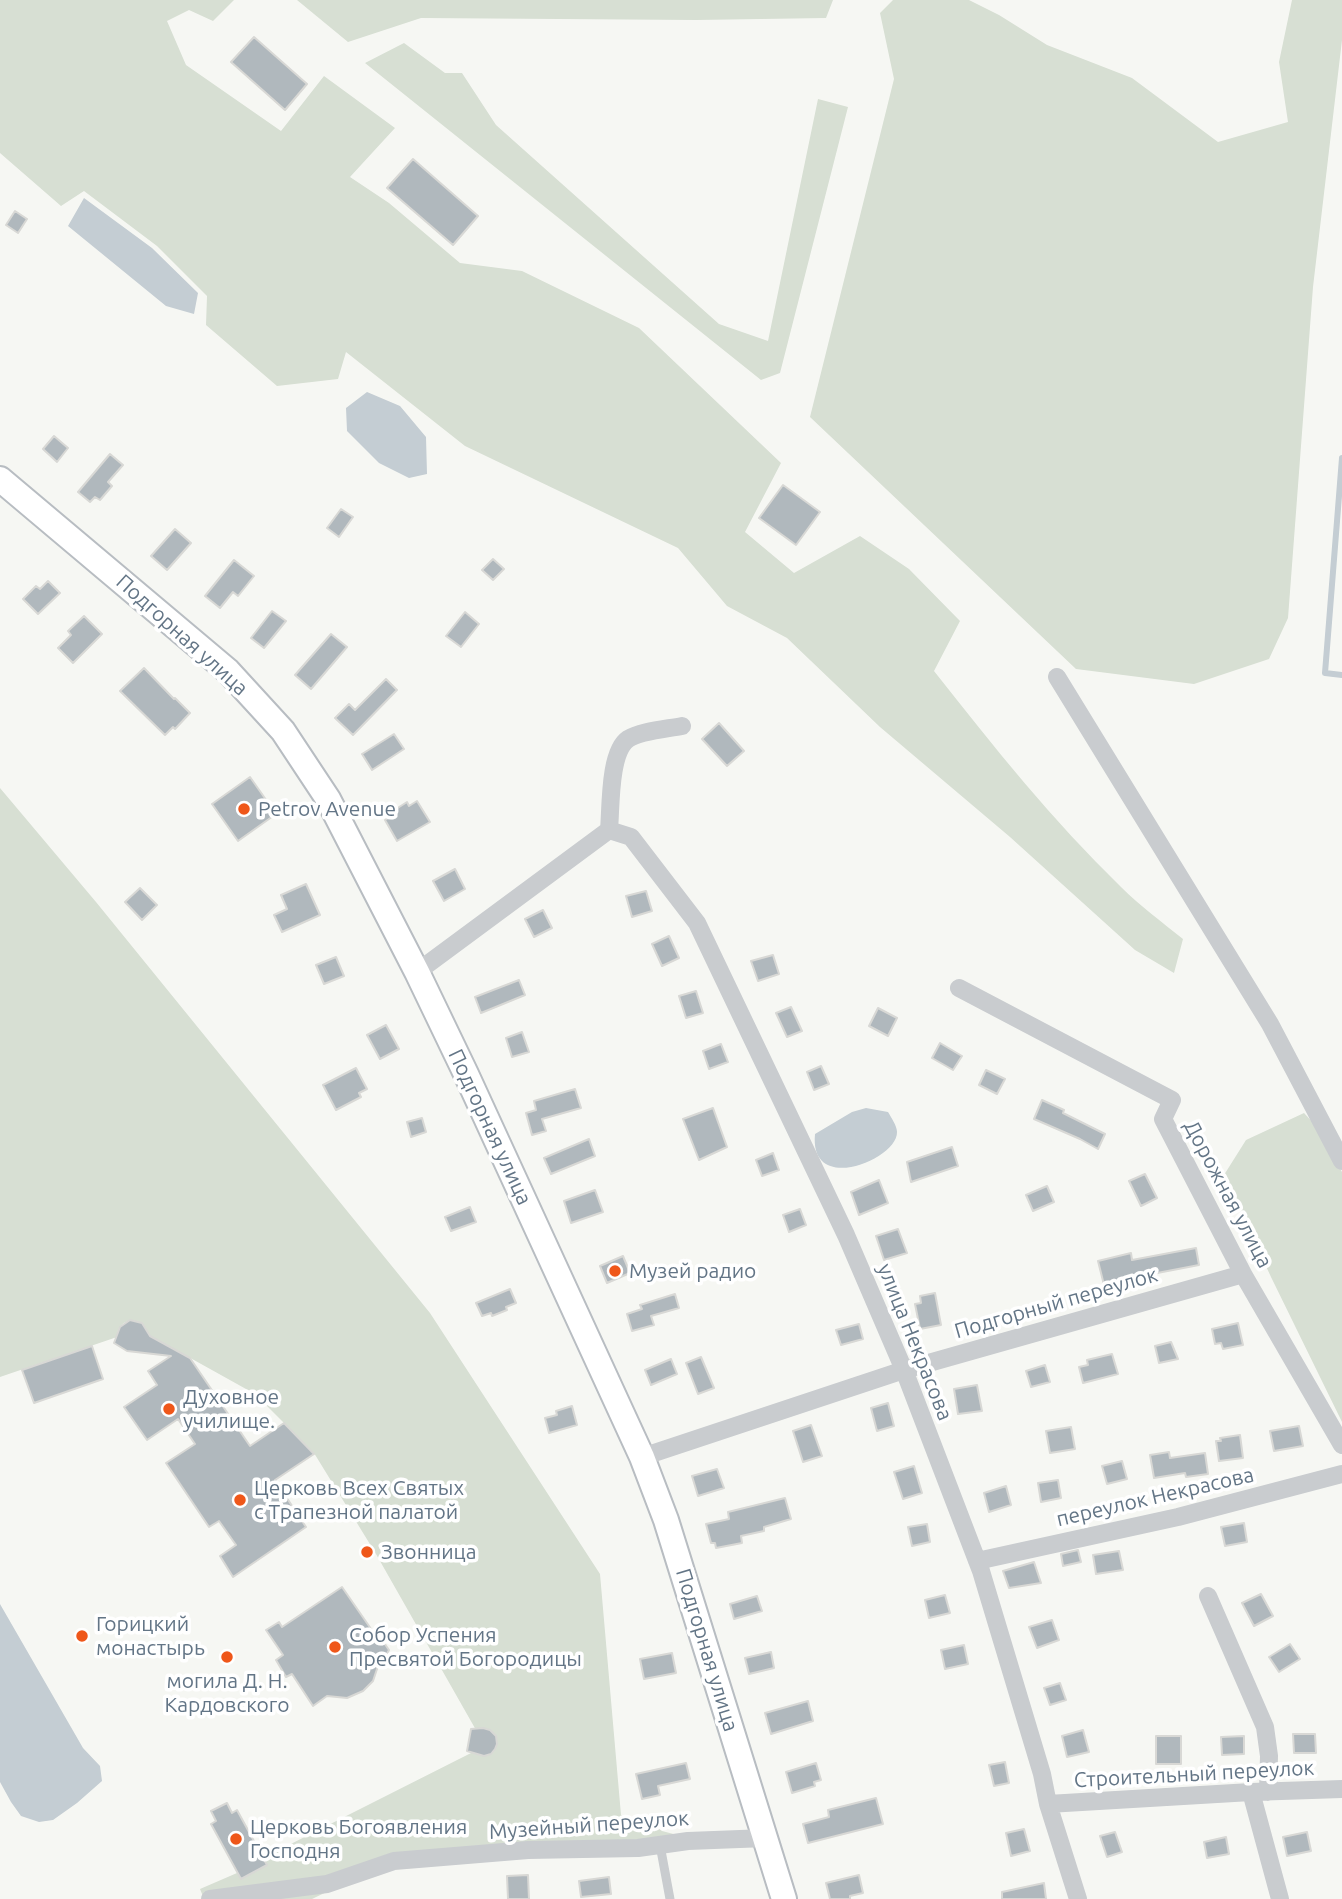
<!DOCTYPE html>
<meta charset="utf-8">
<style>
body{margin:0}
canvas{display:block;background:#f6f7f3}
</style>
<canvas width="1342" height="1899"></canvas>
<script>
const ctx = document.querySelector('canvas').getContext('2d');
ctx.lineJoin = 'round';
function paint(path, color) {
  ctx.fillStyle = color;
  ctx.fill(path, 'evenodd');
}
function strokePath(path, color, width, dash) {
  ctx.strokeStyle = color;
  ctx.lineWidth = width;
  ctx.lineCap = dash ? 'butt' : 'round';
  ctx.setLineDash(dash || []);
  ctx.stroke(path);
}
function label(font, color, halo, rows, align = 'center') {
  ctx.font = font + ' Ubuntu,sans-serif';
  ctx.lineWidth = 7;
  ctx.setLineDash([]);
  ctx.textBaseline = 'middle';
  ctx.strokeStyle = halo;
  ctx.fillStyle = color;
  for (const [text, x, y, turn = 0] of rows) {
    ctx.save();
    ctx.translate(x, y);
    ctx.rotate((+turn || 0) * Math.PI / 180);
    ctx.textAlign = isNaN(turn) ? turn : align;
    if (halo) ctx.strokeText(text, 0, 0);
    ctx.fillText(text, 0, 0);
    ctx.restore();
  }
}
paint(new Path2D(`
 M0 0H234L213 21 189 10 167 21 186 65 281 131 324 76 395 128 350 177 389 203 460 263 522 271 639 328 781 463 745 532 794 573 860 536 909 569 960 621 934 671C993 746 1053 821 1121 887 1140 906 1162 922 1183 939L1174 973 1135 950 1010 837 880 727 787 638 727 606 678 548 465 446 346 352 338 379 277 386 206 325 207 296 157 246 84 191 61 206 0 153Z
 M297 0H833L826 18 696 20 421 18 348 42Z
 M893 0H969L999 15 1047 45 1132 78 1218 142 1288 122 1279 62 1292 0H1342V40L1313 287 1288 618 1269 659 1194 684 1076 669 810 417 894 79 880 13Z
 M404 43 445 73H462L496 125 719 324 768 341 818 99 848 107 780 373 761 380 365 63Z
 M0 788 96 902 430 1313 600 1574 621 1815 633 1822 652 1824 662 1831 689 1838 395 1859 312 1899H204L200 1889 237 1873 241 1879 266 1865 263 1858 473 1752C481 1758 488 1756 495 1749 500 1735 490 1725 476 1730L376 1554 314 1453 255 1394 149 1335 144 1325 133 1320C123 1321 117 1327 117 1337L0 1377Z
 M1304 1113 1318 1128 1342 1172V1422L1271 1277 1224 1175 1246 1140Z`), '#d7dfd3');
paint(new Path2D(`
 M84 198 152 248 198 293 194 314 166 306 68 226Z
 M367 392 400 406 426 437 427 474 409 478 379 463 347 431 346 408Z
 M866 1108 888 1112C891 1117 897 1126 897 1132 898 1159 809 1196 815 1134L852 1112Z
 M0 1604 83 1748 100 1766 102 1781 77 1803 53 1820 39 1822 21 1816 11 1802 0 1782Z`), '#c4cdd3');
strokePath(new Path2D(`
 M1342 458 1325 673 1342 675`), '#c4cdd3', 6);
const building = new Path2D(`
 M254 37 307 84 285 110 231 62Z
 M413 159 478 216 453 245 387 188Z
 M15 211 27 219 18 233 6 225Z
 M54 436 68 448 57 462 43 449Z
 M110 454 123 465 108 482 112 486 100 500 95 497 90 502 78 492Z
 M783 485 820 512 796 545 759 518Z
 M341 509 353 517 339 537 327 528Z
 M175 529 191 543 167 570 151 556Z
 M493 559 504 569 493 580 482 570Z
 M234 560 254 576 238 596 233 592 220 608 205 596Z
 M48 581 60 593 38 614 23 599 36 586 40 589Z
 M272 611 286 621 264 648 251 638Z
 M465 612 479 624 461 647 446 636Z
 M84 616 102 634 73 663 58 648 71 635 68 631Z
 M331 634 347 647 311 689 295 675Z
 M144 668 174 699 175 698 190 713 175 729 173 727 165 735 120 691Z
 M386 679 397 690 353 735 335 718 349 704 355 710Z
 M719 723 744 751 727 766 702 739Z
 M394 734 404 749 372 770 362 754Z
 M250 777 276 814 238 841 212 804Z
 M417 801 430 822 397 841 385 820 395 814 393 811 407 802 409 806Z
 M455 869 465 889 444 901 433 881Z
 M306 884 320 915 282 932 274 915 287 909 281 895Z
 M140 888 157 905 142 920 125 902Z
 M646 891 652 911 632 917 626 896Z
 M543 910 552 928 534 937 525 919Z
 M669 936 679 958 662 966 652 944Z
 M773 955 779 974 758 981 751 961Z
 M336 957 344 976 324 984 316 965Z
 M519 980 525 995 481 1013 475 997Z
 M696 991 703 1013 686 1018 679 996Z
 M791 1007 802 1031 787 1037 776 1013Z
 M878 1008 897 1018 888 1036 869 1026Z
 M386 1025 399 1049 380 1059 367 1035Z
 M522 1032 529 1052 512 1057 506 1038Z
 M940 1043 962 1056 953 1070 932 1058Z
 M721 1044 728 1062 709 1069 703 1051Z
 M821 1066 829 1084 814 1090 807 1072Z
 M356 1068 367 1089 359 1093 361 1097 336 1110 323 1085Z
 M986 1070 1005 1079 997 1094 979 1085Z
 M575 1089 581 1108 542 1119 546 1131 532 1135 526 1113 536 1110 534 1101Z
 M1042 1100 1064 1110 1063 1113 1105 1134 1098 1149 1080 1139 1034 1119Z
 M713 1108 727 1147 699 1160 683 1119Z
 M422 1118 426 1132 411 1137 407 1122Z
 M589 1139 595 1156 551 1174 544 1158Z
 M952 1147 958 1166 911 1182 907 1162Z
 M773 1153 779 1170 762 1176 756 1160Z
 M1145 1174 1157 1198 1141 1206 1129 1181Z
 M879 1180 888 1203 859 1215 851 1192Z
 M1047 1186 1054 1202 1033 1211 1026 1195Z
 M595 1190 603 1212 571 1223 564 1201Z
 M470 1207 476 1222 451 1231 445 1217Z
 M800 1209 806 1225 789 1232 783 1215Z
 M898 1229 907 1253 884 1260 876 1236Z
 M1196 1248 1199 1265 1126 1279V1280L1104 1285 1098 1261 1131 1253 1132 1260Z
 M623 1256 630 1273 607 1283 600 1266Z
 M510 1289 516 1303 506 1307 507 1310 492 1316 491 1313 482 1316 476 1303Z
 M935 1293 941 1325 920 1329 915 1304 921 1303 920 1296Z
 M675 1294 679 1308 651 1316 654 1325 632 1331 627 1314 642 1309 640 1305Z
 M130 1320 142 1323 150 1336 190 1358 250 1446 284 1423 314 1454 275 1480 306 1527 233 1577 220 1556 236 1545 219 1521 209 1527 166 1463 195 1444 178 1419 147 1440 124 1407 157 1385 148 1371 171 1356 127 1351 114 1343 120 1327Z
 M1238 1323 1243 1345 1223 1349 1221 1343 1215 1344 1212 1329Z
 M859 1324 863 1339 841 1345 836 1330Z
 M1171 1342 1178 1359 1159 1363 1155 1346Z
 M92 1346 103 1379 34 1403 22 1370Z
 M1112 1354 1118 1374 1083 1383 1079 1367 1088 1365 1087 1360Z
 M701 1357 714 1388 698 1394 686 1363Z
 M671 1359 677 1374 651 1385 645 1370Z
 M1045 1365 1050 1382 1031 1387 1026 1371Z
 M977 1385 982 1411 958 1414 954 1389Z
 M888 1403 894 1426 877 1431 871 1408Z
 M572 1406 577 1425 549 1433 545 1418 557 1415 556 1411Z
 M811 1425 822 1456 803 1462 793 1431Z
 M1299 1426 1303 1446 1274 1451 1270 1431Z
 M1071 1427 1075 1449 1050 1453 1046 1431Z
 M1240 1435 1243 1458 1219 1461 1216 1441H1221L1220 1438Z
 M1169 1452 1170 1458 1205 1453 1208 1474 1186 1477 1185 1473 1154 1478 1150 1455Z
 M1122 1461 1127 1479 1107 1484 1102 1466Z
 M914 1466 922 1493 903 1499 894 1472Z
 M717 1469 724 1488 698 1496 692 1476Z
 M1058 1480 1061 1498 1041 1502 1038 1483Z
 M1006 1486 1011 1505 989 1512 984 1493Z
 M785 1498 791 1519 764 1527V1531L741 1536 742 1543 716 1548 715 1543H711L706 1524 729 1519 728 1512Z
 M1244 1523 1247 1542 1225 1546 1221 1527Z
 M927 1524 930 1542 912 1546 908 1527Z
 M1078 1550 1081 1562 1063 1566 1061 1554Z
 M1119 1551 1123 1570 1096 1574 1093 1555Z
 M1034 1562 1041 1583 1009 1588 1003 1571Z
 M342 1587 378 1639 380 1637 389 1650 383 1661 379 1663 373 1681 363 1691 347 1698 327 1696 313 1706 292 1674 286 1677 276 1660 283 1655 266 1630 279 1622 282 1627Z
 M1261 1594 1273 1616 1254 1626 1242 1603Z
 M945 1595 950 1613 929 1618 925 1600Z
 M757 1596 762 1611 734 1619 730 1604Z
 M1052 1620 1059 1640 1037 1648 1029 1627Z
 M1290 1644 1300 1659 1279 1672 1269 1657Z
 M964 1645 968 1664 945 1669 941 1650Z
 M771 1652 774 1668 749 1674 745 1658Z
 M672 1653 676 1673 644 1679 640 1659Z
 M1060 1683 1066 1700 1050 1705 1044 1688Z
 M808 1701 813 1721 771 1734 765 1713Z
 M483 1728 490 1730 496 1736 497 1744 495 1749 491 1754 484 1756 467 1751 471 1729Z
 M1083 1730 1089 1752 1067 1757 1062 1736Z
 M1293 1734H1315L1316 1753H1294Z
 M1156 1736H1181V1764H1156Z
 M1244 1736V1754L1222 1755 1221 1737Z
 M1005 1762 1009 1783 994 1786 989 1765Z
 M686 1763 690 1779 658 1786 660 1795 642 1799 636 1774Z
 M816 1763 821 1780 814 1782 815 1786 792 1793 786 1772Z
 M876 1798 883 1824 808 1843 803 1824 829 1817 828 1810Z
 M227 1803 232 1813 237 1810 267 1865 241 1879 211 1824 216 1821 211 1811Z
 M1024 1829 1030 1851 1011 1856 1006 1833Z
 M1115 1832 1122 1852 1107 1857 1100 1836Z
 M1307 1832 1311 1851 1287 1856 1283 1837Z
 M1226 1837 1229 1854 1207 1858 1204 1842Z
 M528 1875 529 1899H508L507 1876Z
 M859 1875 863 1893 850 1896V1899H830L826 1883Z
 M609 1877 611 1894 581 1897 579 1881Z
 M1044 1883 1046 1899H1002V1892Z`);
paint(building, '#b0b8bd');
strokePath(building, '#d8d8d5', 2);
const secondary = new Path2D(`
 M0 479 228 671 283 731 328 799 417 972 466 1074 642 1457 666 1520 784 1899`);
strokePath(secondary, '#b8bdc2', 28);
strokePath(new Path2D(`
 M660 1845 670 1899`), '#c9cccf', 9);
strokePath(new Path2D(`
 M1057 677 1270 1024 1342 1161
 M609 830C611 808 609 752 628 739 640 731 667 729 682 726
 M417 972 609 830 631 837 697 923 846 1235 904 1370 981 1571 1042 1774 1048 1804 1078 1899
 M959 988 1172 1100 1163 1119 1243 1274 1342 1445
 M642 1457 904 1370 1243 1274
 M977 1561 1178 1517 1342 1474
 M1208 1596 1265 1727 1269 1756 1268 1792
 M1251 1792 1280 1899
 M1048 1804 1251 1792 1342 1789
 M210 1899 327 1884 394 1861 528 1850 638 1848 688 1841 766 1838`), '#c9cccf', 18);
strokePath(secondary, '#fff', 24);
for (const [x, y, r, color] of [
 [244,809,7,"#ef571a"],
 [615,1271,7,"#ef571a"],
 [169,1409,7,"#ef571a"],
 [240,1500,7,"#ef571a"],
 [367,1552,7,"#ef571a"],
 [82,1636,7,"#ef571a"],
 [335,1647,7,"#ef571a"],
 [227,1657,7,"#ef571a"],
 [236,1839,7,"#ef571a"]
]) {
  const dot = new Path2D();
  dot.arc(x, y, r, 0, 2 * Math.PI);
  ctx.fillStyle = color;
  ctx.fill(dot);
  strokePath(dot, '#fff', 2.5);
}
label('21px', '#637586', '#fff', [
 ["Подгорная улица",182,635,42],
 ["Подгорная улица",490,1127,65],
 ["Дорожная улица",1228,1194,62],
 ["Подгорный переулок",1056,1303,-16],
 ["улица Некрасова",915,1342,68],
 ["переулок Некрасова",1155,1497,-13],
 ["Подгорная улица",707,1650,73],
 ["Строительный переулок",1194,1774,-3],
 ["Музейный переулок",589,1825,-4]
]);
label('21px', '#637586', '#fff', [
 ["Petrov Avenue",258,809],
 ["Музей радио",629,1271],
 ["Духовное",183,1397],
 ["училище.",183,1421],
 ["Церковь Всех Святых",254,1488],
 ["с Трапезной палатой",254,1512],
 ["Звонница",381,1552],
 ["Горицкий",96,1624],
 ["монастырь",96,1648],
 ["Собор Успения",349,1635],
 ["Пресвятой Богородицы",349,1659],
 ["могила Д. Н.",227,1681,"center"],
 ["Кардовского",227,1705,"center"],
 ["Церковь Богоявления",250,1827],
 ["Господня",250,1851]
], 'left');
</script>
